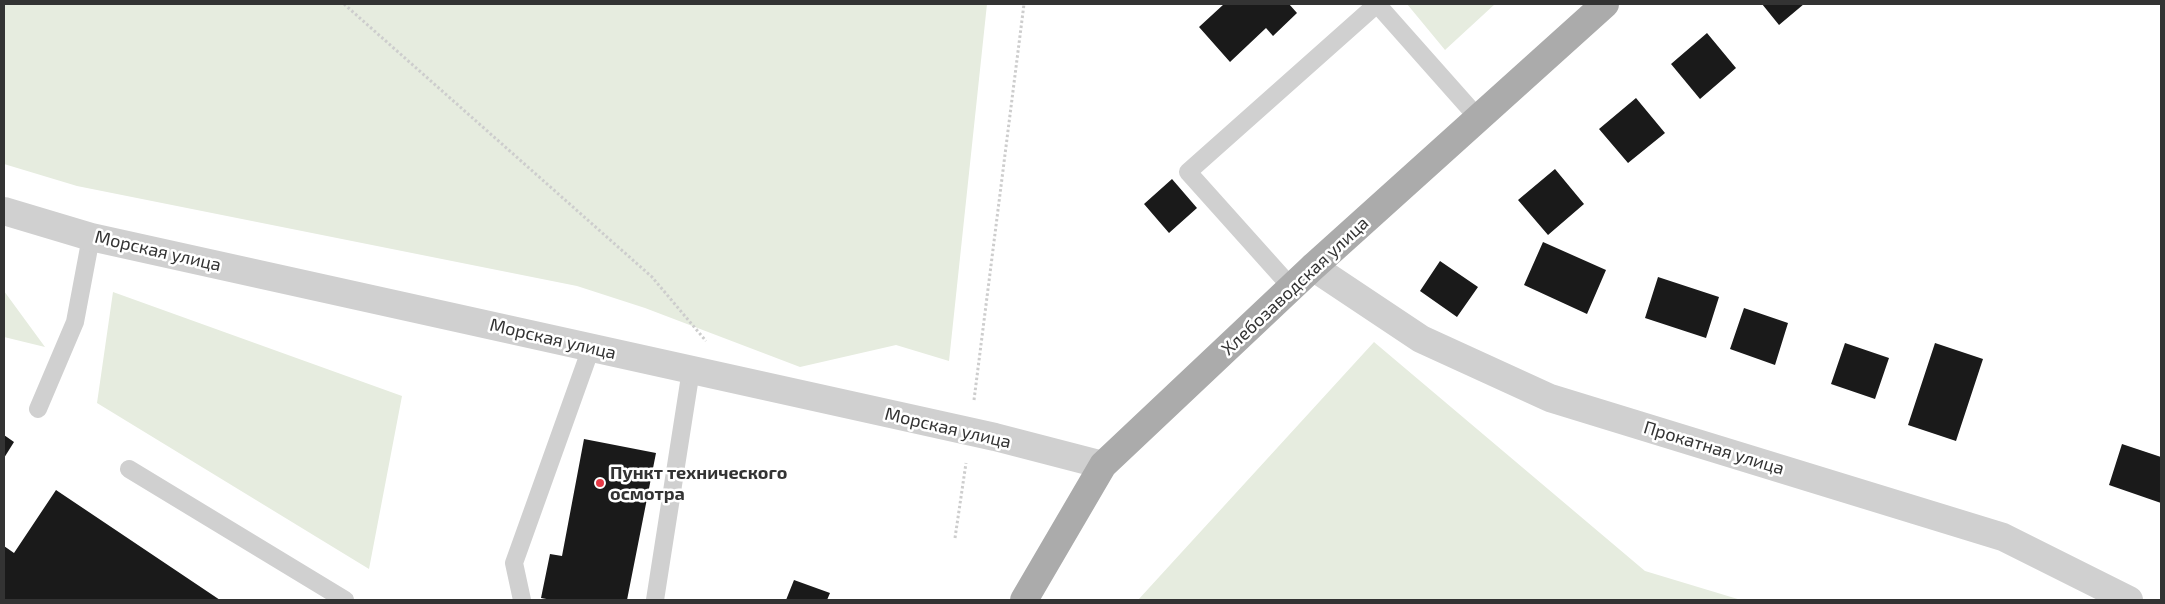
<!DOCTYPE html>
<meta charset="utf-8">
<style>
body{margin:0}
#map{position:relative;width:2165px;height:604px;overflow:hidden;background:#fff;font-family:"Exo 2",sans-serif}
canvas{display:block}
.frame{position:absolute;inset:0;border:5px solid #333;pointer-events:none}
</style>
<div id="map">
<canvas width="2165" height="604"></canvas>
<div class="frame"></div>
</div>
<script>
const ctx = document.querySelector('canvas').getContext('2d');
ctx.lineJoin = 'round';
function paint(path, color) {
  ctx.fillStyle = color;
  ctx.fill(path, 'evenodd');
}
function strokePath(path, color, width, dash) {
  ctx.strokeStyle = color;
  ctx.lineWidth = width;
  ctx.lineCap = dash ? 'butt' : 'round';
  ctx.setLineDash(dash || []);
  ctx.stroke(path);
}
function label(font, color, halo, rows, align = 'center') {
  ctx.font = font + ' "Exo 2",sans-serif';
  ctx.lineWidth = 5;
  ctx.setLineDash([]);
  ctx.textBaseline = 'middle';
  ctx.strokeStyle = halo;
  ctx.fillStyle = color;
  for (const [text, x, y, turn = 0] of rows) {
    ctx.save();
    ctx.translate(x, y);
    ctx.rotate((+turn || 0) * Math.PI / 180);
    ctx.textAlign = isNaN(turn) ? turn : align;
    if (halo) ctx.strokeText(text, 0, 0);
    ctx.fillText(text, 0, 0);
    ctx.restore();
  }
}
paint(new Path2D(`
 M4 4H987L949 361 896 345 800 367 645 308 577 286 77 186 4 164Z
 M1407 4H1495L1445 50Z
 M4 291 45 347 4 337Z
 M113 292 402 396 369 569 97 403Z
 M1374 342 1645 571 1741 600H1138Z`), '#e6ecdf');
paint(new Path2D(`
 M1224 4H1289L1297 13 1273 36 1266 28 1230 62 1199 27Z
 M1762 4H1804L1779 25Z
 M1707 33 1736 68 1700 99 1671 64Z
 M1636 98 1665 133 1628 163 1599 129Z
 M1555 169 1584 204 1548 235 1518 200Z
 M1172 179 1197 208 1169 233 1144 204Z
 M1543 242 1606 270 1587 314 1524 285Z
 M1440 261 1478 287 1457 317 1420 291Z
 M1658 277 1719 297 1706 338 1645 318Z
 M1744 308 1788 323 1775 365 1730 349Z
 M1845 343 1889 358 1875 399 1831 384Z
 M1935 343 1983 359 1956 441 1908 425Z
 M4 435 14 442 4 458Z
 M584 439 656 453 627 600H552L541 598 550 554 562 556Z
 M2122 444 2161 457V503L2109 485Z
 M56 490 220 600H4V546L14 553Z
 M794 580 830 593 827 600H786Z`), '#1a1a1a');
strokePath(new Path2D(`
 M344 4 652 277 706 341
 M974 400 1024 4
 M955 538 966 463`), '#cdcdcd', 3, [2.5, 2.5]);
strokePath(new Path2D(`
 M1292 288 1188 172 1377 4 1479 119
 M38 409 75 322 91 237
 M129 469 345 600
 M522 600 514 563 591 348
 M655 600 691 370`), '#d0d0d0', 18);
strokePath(new Path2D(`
 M1313 267 1421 339 1550 398 2003 537 2129 600`), '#d0d0d0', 28);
strokePath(new Path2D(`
 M4 211 91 237 995 437 1103 465`), '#d0d0d0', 28);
strokePath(new Path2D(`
 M1024 600 1103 465 1313 267 1605 4`), '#ababab', 28);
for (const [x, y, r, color] of [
 [600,483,5,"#e63946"]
]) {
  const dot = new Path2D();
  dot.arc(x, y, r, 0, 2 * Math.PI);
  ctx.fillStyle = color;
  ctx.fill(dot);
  strokePath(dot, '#fff', 2);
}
label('18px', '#333', '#fff', [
 ["Морская улица",158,251,13],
 ["Хлебозаводская улица",1295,286,-43],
 ["Морская улица",553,339,13],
 ["Морская улица",948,428,13],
 ["Прокатная улица",1714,448,17]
]);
label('bold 18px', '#333', '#fff', [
 ["Пункт технического",610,473],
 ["осмотра",610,494]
], 'left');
</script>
